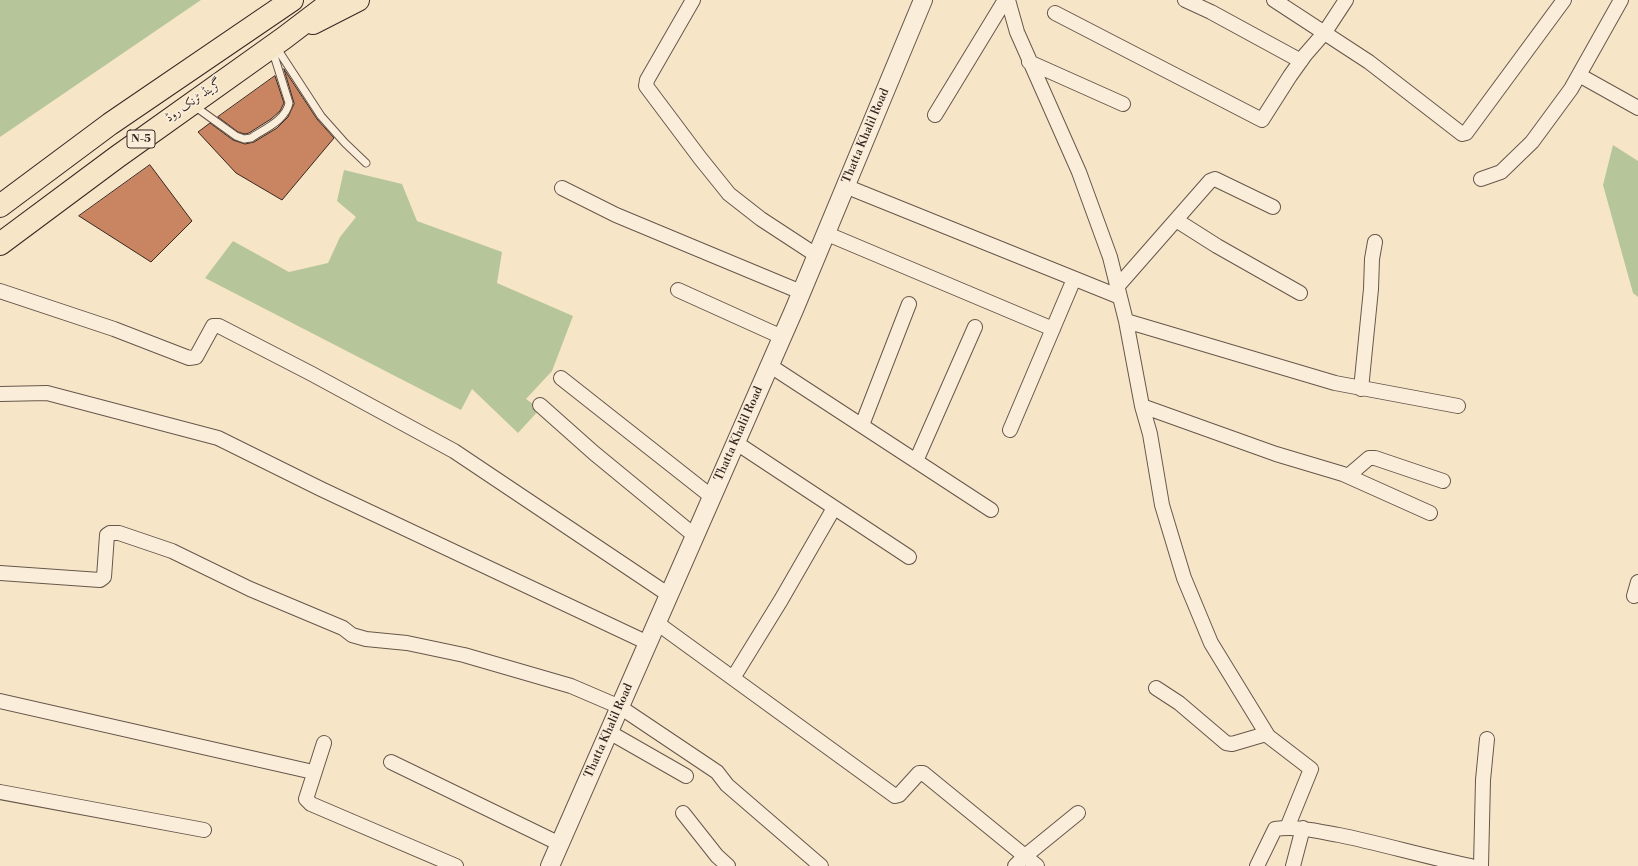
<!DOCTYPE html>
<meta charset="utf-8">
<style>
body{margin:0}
canvas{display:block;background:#f7e5c8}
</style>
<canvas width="1638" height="866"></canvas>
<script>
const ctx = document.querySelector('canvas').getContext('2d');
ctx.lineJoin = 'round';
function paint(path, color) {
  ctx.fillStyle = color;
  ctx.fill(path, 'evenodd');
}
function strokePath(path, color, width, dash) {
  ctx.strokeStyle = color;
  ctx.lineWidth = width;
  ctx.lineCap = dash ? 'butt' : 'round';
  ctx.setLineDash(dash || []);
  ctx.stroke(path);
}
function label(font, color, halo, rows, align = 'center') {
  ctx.font = font + ' "Libre Bodoni",Amiri,serif';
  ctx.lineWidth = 3.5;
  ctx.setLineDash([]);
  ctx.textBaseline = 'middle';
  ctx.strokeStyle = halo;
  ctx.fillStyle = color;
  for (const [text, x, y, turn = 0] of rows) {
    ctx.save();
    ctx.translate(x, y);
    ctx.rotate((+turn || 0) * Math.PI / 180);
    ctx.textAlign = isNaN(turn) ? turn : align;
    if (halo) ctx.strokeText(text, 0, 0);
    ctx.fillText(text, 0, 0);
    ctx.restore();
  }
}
paint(new Path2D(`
 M0 0H201L0 137Z
 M1613 145 1638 161V297L1633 293 1603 185Z
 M344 170 402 184 417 221 502 252 497 283 573 316 552 371 526 399 540 409 518 433 472 389 461 410 205 278 233 241 289 272 328 263 340 237 356 217 337 201Z`), '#b7c69a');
const building = new Path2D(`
 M284 69 317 119 334 138 282 200 236 173 198 132 210 123 233 140 245 144 254 142 277 128 288 117 294 104Z
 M275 76 284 103 280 111 271 119 249 133 245 134 238 132 218 117Z
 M150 165 192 221 151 262 79 216Z`);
paint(building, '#c98461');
strokePath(building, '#372821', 1);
const service = new Path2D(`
 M276 47 321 116 345 143 366 163
 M193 105 236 136 244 139 251 138C264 129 286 120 289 103L272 49`);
const minor = new Path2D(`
 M693 0 647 80 646 86 700 158 729 194 761 219 816 255
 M1008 0 1017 32 1079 172 1110 257 1126 321 1142 406 1150 434 1162 505 1184 578 1211 643 1268 736 1311 769 1287 828
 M1185 0 1211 12 1301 61
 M1274 0 1369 62 1462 134 1466 133 1564 0
 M1055 13 1262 120 1290 76 1305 55 1325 32 1346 0
 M1029 62 1123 104
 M1579 75 1638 108
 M935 115 1005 0
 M1481 179 1501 172 1532 142 1571 89 1621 0
 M845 186 1120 297
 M562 188 616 215 801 292
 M1176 220 1217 246 1300 293
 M825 233 1053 329
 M1117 287 1210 181 1215 179 1273 207
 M678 290 782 337
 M0 291 114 329 189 358 196 357 213 326H219L312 374 454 451 669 595
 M1126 321 1335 383 1458 406
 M769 365 991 510
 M561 378 712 497
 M1361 389 1371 289 1372 259 1375 242
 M0 394 47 393 218 438 321 489 648 643
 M540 405 594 453 695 536
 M1142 406 1276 454 1343 474 1430 513
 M862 425 909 304
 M1010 430 1074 279
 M735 442 909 557
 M916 461 975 327
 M1348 476 1369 458H1375L1443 481
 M0 573 100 580 104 577 107 535 110 533H119L172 551 250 589 343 628 352 635 366 639 407 643 464 655 571 686 620 707 717 772 727 785 821 866
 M1634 596 1638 582
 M657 623 895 796 899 795 919 773H923L1037 866
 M733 678 781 600 834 508
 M1156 688 1179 703 1226 743 1232 744 1266 734
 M0 701 313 772
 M609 732 686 776
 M324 743 306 799 311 804 456 866
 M391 762 560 844
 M0 792 204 830
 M683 813 717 856 728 866
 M1015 866 1024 857 1078 813
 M1257 866 1275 829C1297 826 1317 831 1339 835 1383 844 1426 857 1471 866
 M1293 866 1303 828
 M1481 866 1483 780 1487 739`);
const tertiary = new Path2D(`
 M550 866 794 310 923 0`);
const primary = new Path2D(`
 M313 23 358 0`);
const trunk = new Path2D(`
 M0 206 110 124 292 0
 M0 244 117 157 284 38 334 0`);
strokePath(service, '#67574b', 9);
strokePath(minor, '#67574b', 16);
strokePath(tertiary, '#67574b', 20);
strokePath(primary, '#372821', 24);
strokePath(trunk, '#372821', 24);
strokePath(service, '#faeedb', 7);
strokePath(minor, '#faeedb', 14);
strokePath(tertiary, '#faeedb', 18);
strokePath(primary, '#f7e5c8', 22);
strokePath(trunk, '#f7e5c8', 22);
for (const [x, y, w] of [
 [141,139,28]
]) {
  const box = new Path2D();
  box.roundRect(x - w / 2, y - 9, w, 18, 3);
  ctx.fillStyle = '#faeedb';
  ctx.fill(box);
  strokePath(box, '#372821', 1);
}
label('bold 11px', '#372821', null, [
 ["N-5",141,139]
]);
label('12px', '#372821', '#faeedb', [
 ["گرینڈ ٹرنک روڈ",194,101,-35],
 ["Thatta Khalil Road",866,136,-67],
 ["Thatta Khalil Road",739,434,-66],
 ["Thatta Khalil Road",609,731,-66]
]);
</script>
